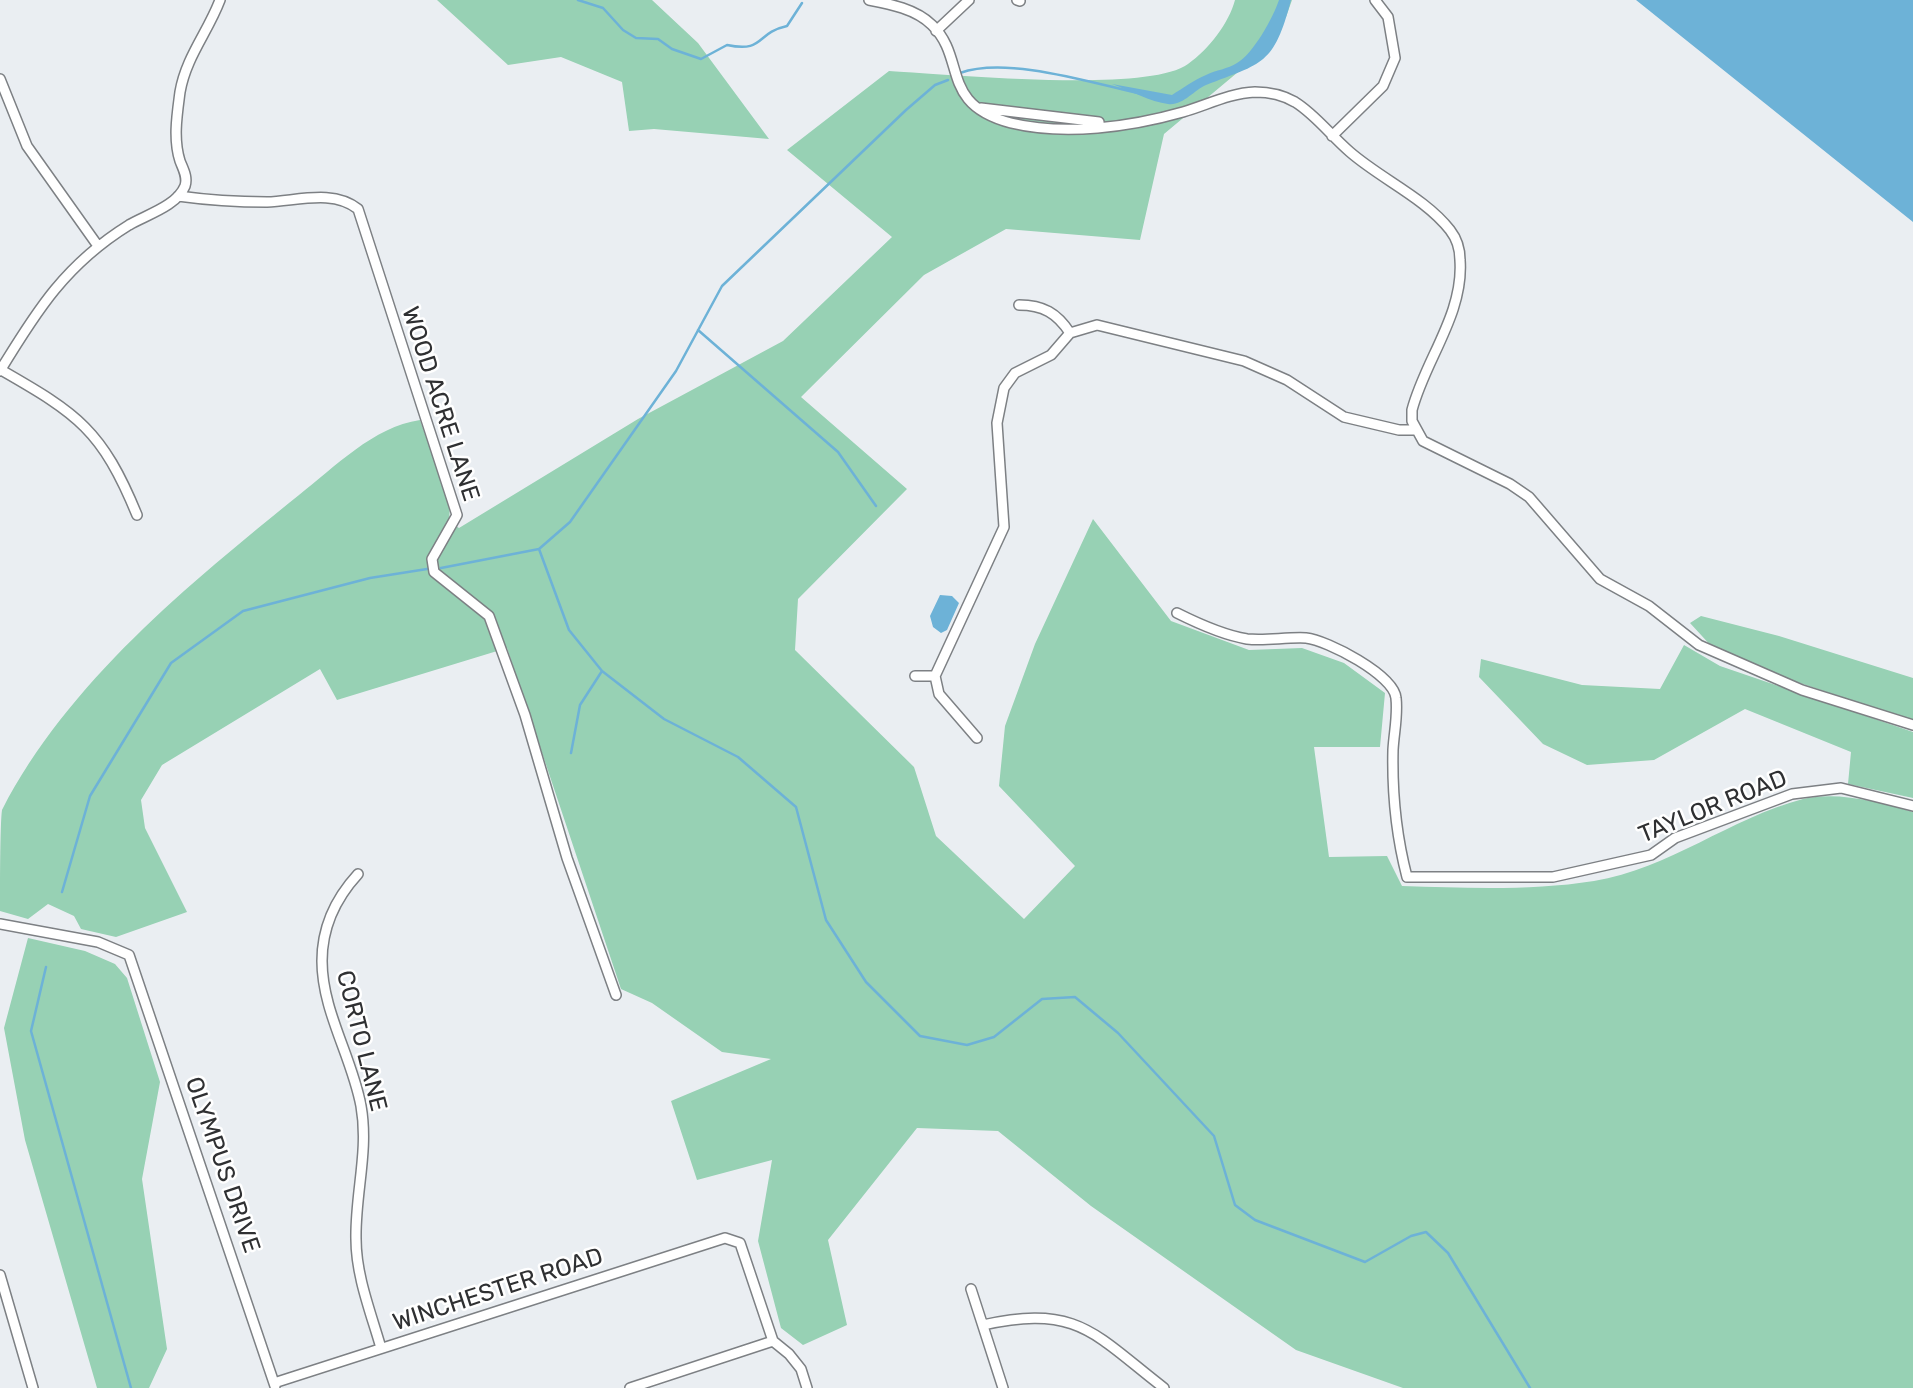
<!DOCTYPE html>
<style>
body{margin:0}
canvas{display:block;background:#eaeef2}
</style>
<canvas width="1913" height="1388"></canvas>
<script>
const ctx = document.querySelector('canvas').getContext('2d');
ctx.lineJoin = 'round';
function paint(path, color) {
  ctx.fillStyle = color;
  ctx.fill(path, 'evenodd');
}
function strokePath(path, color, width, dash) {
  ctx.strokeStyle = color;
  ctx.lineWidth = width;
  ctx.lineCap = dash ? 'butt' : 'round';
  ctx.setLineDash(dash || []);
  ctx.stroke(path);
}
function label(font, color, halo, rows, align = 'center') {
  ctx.font = font + ' Rubik,sans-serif';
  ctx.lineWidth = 5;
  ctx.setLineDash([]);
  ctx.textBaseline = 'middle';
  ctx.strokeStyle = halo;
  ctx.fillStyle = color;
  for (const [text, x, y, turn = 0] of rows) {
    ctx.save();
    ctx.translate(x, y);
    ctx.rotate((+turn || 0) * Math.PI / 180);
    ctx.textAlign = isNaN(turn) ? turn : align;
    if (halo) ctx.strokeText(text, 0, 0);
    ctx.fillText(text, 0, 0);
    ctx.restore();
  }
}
paint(new Path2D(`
 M437 0H652L698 43 769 139 654 129 629 131 622 82 561 57 508 65Z
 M1235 0H1292L1286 17 1250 62 1164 134 1140 240 1006 229 924 275 801 397 907 489 798 599 795 650 914 767 936 836 1024 919 1075 866 999 786 1005 726 1035 644 1093 519 1171 621 1249 650 1302 648 1344 663 1385 693 1380 747H1314L1329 857 1387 856 1402 886C1466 888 1531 891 1594 881 1669 869 1730 818 1803 799 1837 791 1880 802 1913 812V1388H1403L1296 1350 1091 1206 998 1131 917 1128 828 1240 847 1325 803 1345 781 1328 758 1241 772 1160 697 1180 671 1101 771 1059 722 1052 652 1003 621 989 507 648 337 700 320 669 162 765 141 800 145 828 187 912 116 937 81 929 74 916 48 904 28 919 0 911C0 893 0 823 2 810 68 682 189 584 299 495 335 467 373 427 420 420L450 506 449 521 459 528 638 419 783 341 892 237 787 150 889 71C947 74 1147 94 1188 64 1209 49 1229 23 1235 0Z
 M1701 616 1779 636 1913 678V721L1800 683 1713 648 1690 623Z
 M1684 645 1720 666 1913 732V798L1848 784 1851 752 1745 709 1654 760 1587 765 1543 744 1479 677 1481 659 1582 685 1660 689Z
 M28 938 85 951 115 964 127 978 160 1082 142 1179 167 1349 149 1388H97L25 1140 4 1028Z`), '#97d1b4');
paint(new Path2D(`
 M1279 0H1291C1274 65 1263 63 1206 85 1194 90 1183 106 1168 104 1151 102 1129 90 1112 84L1172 95C1183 88 1194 80 1206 75 1216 70 1228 69 1237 63 1253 54 1273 18 1279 0Z
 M1636 0H1913V222Z
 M940 595 952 596 959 603 947 630 941 633 933 627 930 616Z`), '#6db2d7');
strokePath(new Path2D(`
 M578 0 603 8 623 30 636 38 658 39 672 49 701 59 727 45C765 53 755 33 787 26L802 3
 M960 73C1007 56 1092 83 1142 94
 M698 330 838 452 876 506
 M539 549 569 630 602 671 664 719 738 757 796 807 826 920 866 982 920 1036 967 1045 994 1037 1042 999 1075 997 1118 1033 1214 1136 1235 1205 1255 1220 1365 1262 1411 1236 1426 1232 1448 1253 1530 1388
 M441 568 539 549 570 522 676 371 722 286 906 110 935 85 948 80
 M571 753 580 705 602 671
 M62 892 90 796 171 663 243 611 370 578 427 569
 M46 967 31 1031 131 1388`), '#6db2d7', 2.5);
const minor = new Path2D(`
 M869 0C890 4 916 9 932 25 967 59 939 104 1011 123 1065 136 1130 127 1183 112 1207 105 1230 93 1255 92 1269 92 1283 95 1295 102 1316 115 1331 136 1350 152 1381 179 1425 198 1450 230 1457 239 1460 249 1460 260 1464 314 1425 360 1412 410V421L1423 441 1510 484 1529 497 1600 579 1649 606 1699 645 1802 690 1913 725
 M1017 0 1020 1
 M936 31 969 0
 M0 79 27 146 98 246
 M981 108 1099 122
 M1332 136 1383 86 1395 58 1388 17 1375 0
 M178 196C207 200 237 202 267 202 297 201 333 189 358 209L457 515 432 559 434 572 489 616 525 715 567 858 616 995
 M1019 305C1043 305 1057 313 1070 333L1097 325 1244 361 1287 380 1344 417 1399 430H1416
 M1 370C78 414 102 430 137 515
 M0 371C37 310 66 264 129 225 146 215 177 206 185 186 188 177 183 169 180 161 173 139 177 115 180 92 186 57 208 32 220 0
 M1177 613C1199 624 1223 635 1247 639 1266 641 1286 637 1306 638 1327 640 1394 675 1396 698 1398 716 1394 732 1393 750 1392 794 1396 835 1407 877H1553L1651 855 1675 838 1792 794 1841 788 1913 806
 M915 676H935
 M977 738 939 694 935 676 1004 527 997 423 1004 388 1015 373 1051 355 1070 333
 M358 874C336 898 322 928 322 961 322 1011 352 1057 361 1106 369 1151 355 1194 356 1239 356 1276 371 1313 381 1348
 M0 924 98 942 129 955 275 1386
 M0 1275 33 1388
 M971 1289 1003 1388
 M983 1325C1078 1304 1094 1334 1164 1388
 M274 1383 725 1238 740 1243 773 1341 789 1354 801 1369 807 1388
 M630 1388 773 1341`);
strokePath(minor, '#7d8084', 12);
strokePath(minor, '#fff', 9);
label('24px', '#2f3032', '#fff', [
 ["WOOD ACRE LANE",440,404,72],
 ["TAYLOR ROAD",1713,807,-22],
 ["CORTO LANE",361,1041,76],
 ["OLYMPUS DRIVE",222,1165,71],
 ["WINCHESTER ROAD",498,1290,-18]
]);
</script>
